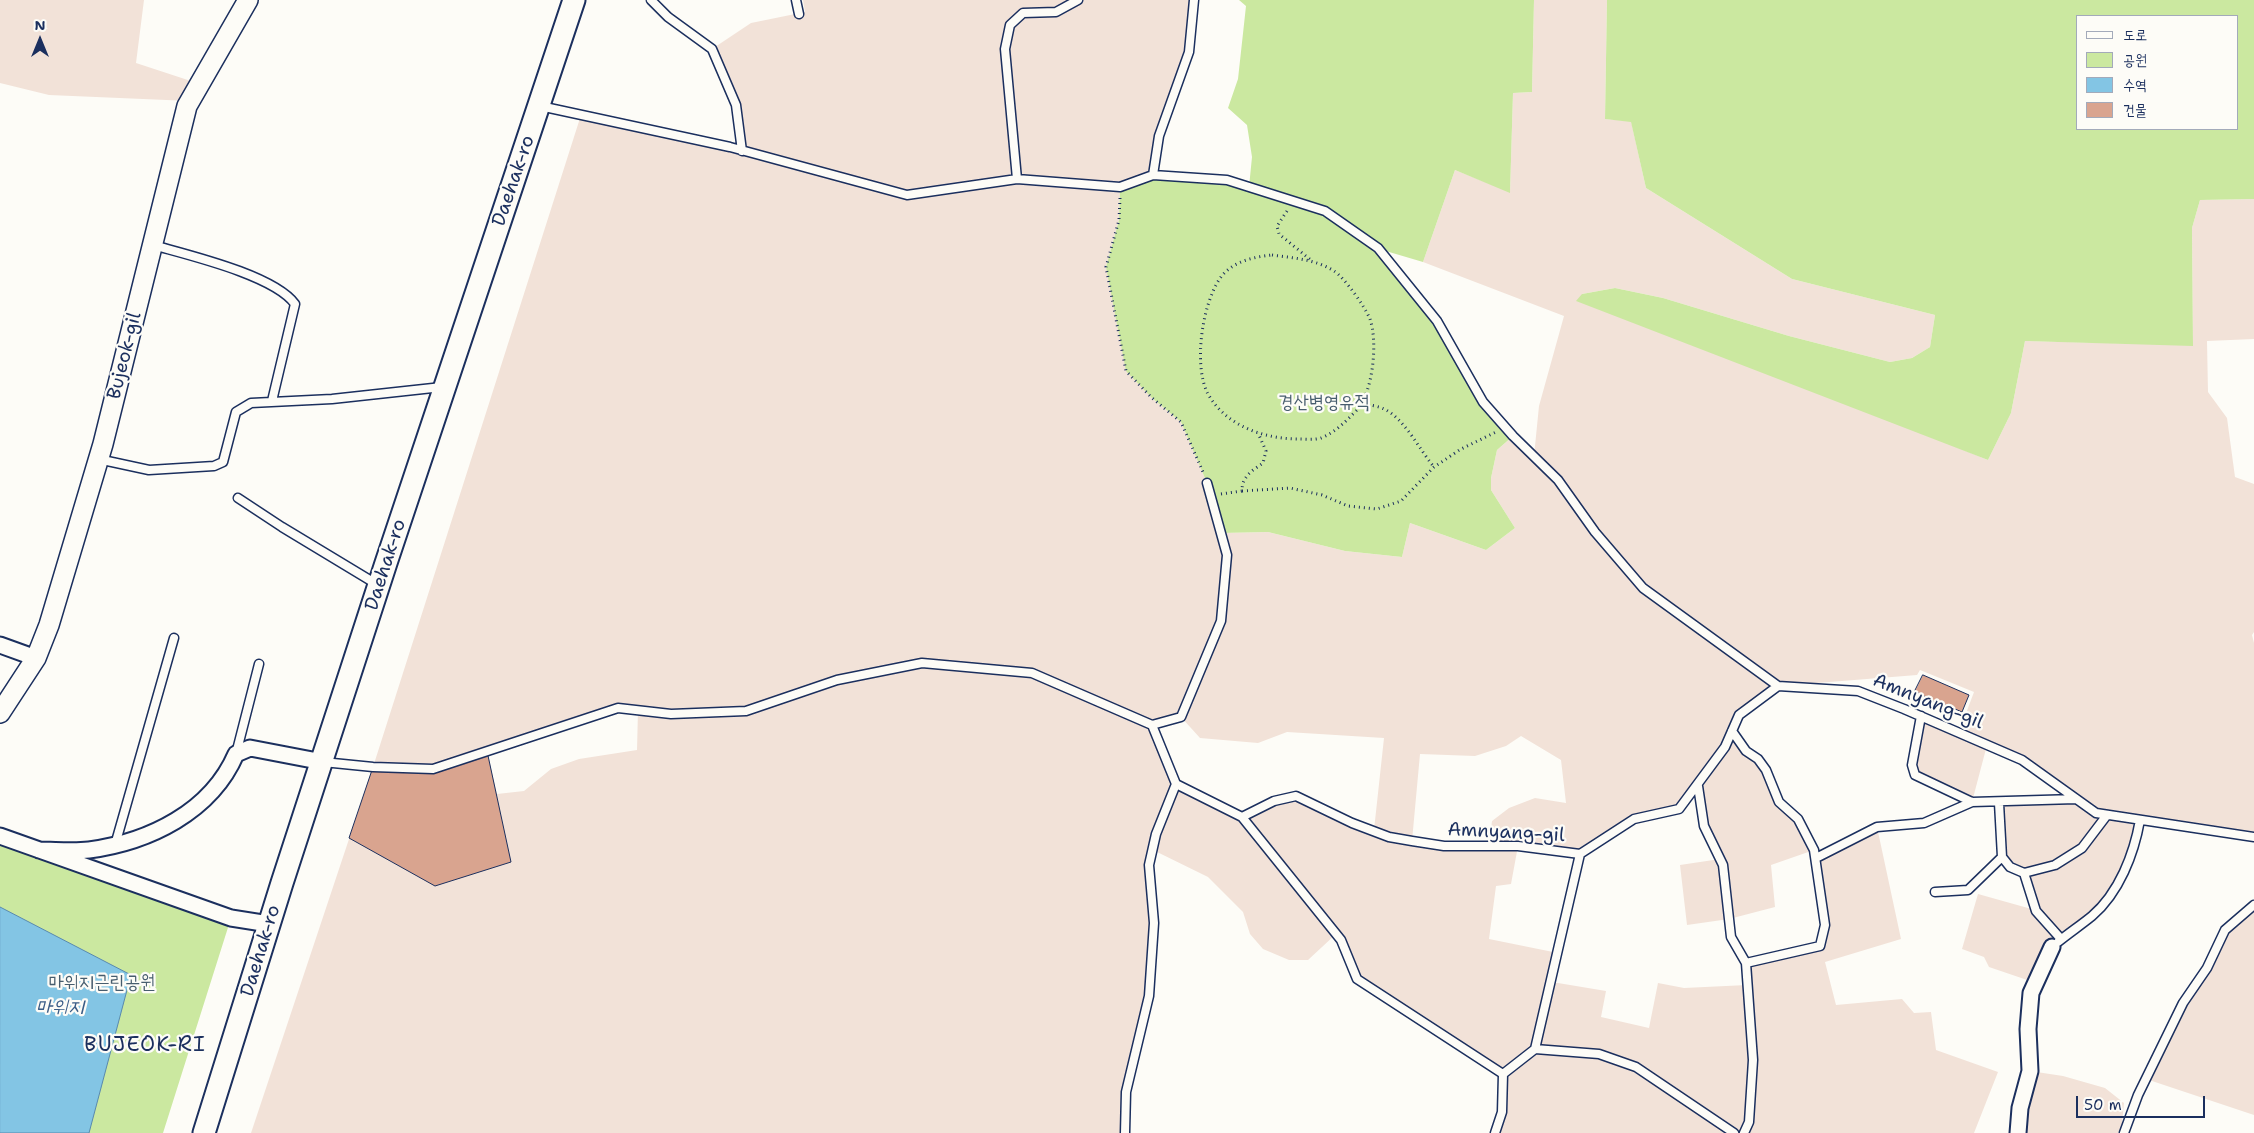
<!DOCTYPE html>
<meta charset="utf-8">
<style>
body{margin:0}
#map{position:relative;width:2254px;height:1133px;overflow:hidden;background:#fdfcf7;font-family:"Shantell Sans","Poor Story",sans-serif}
canvas{display:block}
.legend{position:absolute;left:2076px;top:15px;width:162px;height:115px;box-sizing:border-box;background:#fdfcf7;border:1px solid #a3aaba;margin:0;padding:6px 9px;list-style:none;font-size:15px;color:#1b2f5e}
.legend li{display:flex;align-items:center;gap:10px;height:25px}
.legend b{width:25px;border:1px solid #a3aaba}
.north{position:absolute;left:15px;top:15px;width:50px;height:50px;-webkit-text-stroke:4px #fdfcf7;paint-order:stroke;rotate:0deg;font-size:14px;font-weight:700;line-height:20px;text-align:center;color:#1b2f5e}
.north::after{content:'';display:block;margin:auto;width:18px;height:22px;background:#1b2f5e;clip-path:polygon(50% 0,100% 100%,50% 72%,0 100%)}
.scale{position:absolute;left:2076px;top:1096px;width:129px;height:22px;box-sizing:border-box;border:2px solid #1b2f5e;border-top:0;padding-left:6px;font-size:15px;line-height:18px;white-space:nowrap;color:#1b2f5e;-webkit-text-stroke:4px #fdfcf7;paint-order:stroke}
</style>
<div id="map">
<canvas width="2254" height="1133"></canvas>
<ul class="legend">
<li><b style="height:6px;background:#fdfcf7"></b>도로</li>
<li><b style="height:14px;background:#cbe8a0"></b>공원</li>
<li><b style="height:14px;background:#83c5e4"></b>수역</li>
<li><b style="height:14px;background:#d9a48f"></b>건물</li>
</ul>
<div class="north">N</div>
<div class="scale">50 m</div>
</div>
<script>
const ctx = document.querySelector('canvas').getContext('2d');
ctx.lineJoin = 'round';
function paint(path, color) {
  ctx.fillStyle = color;
  ctx.fill(path, 'evenodd');
}
function strokePath(path, color, width, dash) {
  ctx.strokeStyle = color;
  ctx.lineWidth = width;
  ctx.lineCap = dash ? 'butt' : 'round';
  ctx.setLineDash(dash || []);
  ctx.stroke(path);
}
function label(font, color, halo, rows, align = 'center') {
  ctx.font = font + ' "Shantell Sans","Poor Story",sans-serif';
  ctx.lineWidth = 4.5;
  ctx.setLineDash([]);
  ctx.textBaseline = 'middle';
  ctx.strokeStyle = halo;
  ctx.fillStyle = color;
  for (const [text, x, y, turn = 0] of rows) {
    ctx.save();
    ctx.translate(x, y);
    ctx.rotate((+turn || 0) * Math.PI / 180);
    ctx.textAlign = isNaN(turn) ? turn : align;
    if (halo) ctx.strokeText(text, 0, 0);
    ctx.fillText(text, 0, 0);
    ctx.restore();
  }
}
paint(new Path2D(`
 M0 0H144L136 63 200 84 190 101 49 95 0 83Z
 M803 0H1194L1189 52 1159 136 1153 175 1120 187 1119 220 1106 267 1152 398 1181 422 1207 483 1221 533 1268 532 1345 551 1402 557 1410 523 1486 550 1515 528 1491 490V478L1497 450 1513 436 1534 456 1539 406 1564 316 1423 262 1455 170 1510 192 1513 93 1532 92 1534 0H1607L1605 119 1631 121 1646 188 1792 279 1935 315 1930 347 1912 358 1890 362 1789 336 1663 298 1615 288 1582 294 1988 460 2011 413 2025 341 2193 345 2192 228 2200 200 2254 199V339L2207 341 2208 392 2227 418 2235 477 2254 484V632L2252 635 2254 643V837L2140 820 2115 887 2093 915 2052 947 2036 983 1989 967 1984 957 1962 949 1978 894 2035 910 2024 873 2002 857 1999 803 2075 799 2018 758 1987 745 1972 802 1915 775 1921 716 1959 732 1974 692 1920 670 1917 675 1779 686 1739 715 1732 731 1758 759 1779 802 1798 819 1814 850 1771 865 1775 907 1729 919 1687 925 1680 865 1720 859 1704 826 1698 787 1679 809 1634 819 1580 854 1518 846 1511 884 1496 886 1489 939 1558 953 1552 982 1606 991 1601 1017 1649 1028 1658 983 1684 988 1747 985 1746 963 1820 946 1825 925 1816 858 1877 827 1901 939 1825 962 1836 1005 1902 999 1914 1013 1931 1012 1936 1050 1998 1072 1974 1133H1495L1502 1112 1503 1074 1357 979 1336 934 1308 960H1289L1263 949 1250 934 1243 912 1208 877 1153 850 1154 923 1149 996 1126 1092 1125 1133H251L373 767 581 115 742 151 736 105 712 49 751 23 805 12ZM618 708 638 710 637 750 579 759 551 769 524 791 497 794 487 751ZM1181 717 1200 738 1258 743 1287 732 1384 738 1374 830 1296 796 1241 817 1177 784 1152 725ZM1521 736 1561 760 1566 803 1535 798 1509 808 1492 821 1489 846 1412 841 1420 754 1475 756 1506 746Z
 M2254 905V1115L2149 1080 2183 1003 2225 930Z
 M2030 1071 2063 1076 2105 1088 2124 1103 2122 1124 2118 1133H2019Z`), '#f2e2d8');
paint(new Path2D(`
 M1239 0H1534L1532 92 1513 93 1510 193 1455 170 1423 262 1379 249 1437 321 1483 402 1513 436 1497 450 1491 478V490L1515 528 1486 550 1410 523 1402 557 1345 551 1268 532 1221 533 1207 483 1181 422 1152 398 1126 371 1106 267 1119 220 1120 187 1146 177 1227 180 1249 187 1252 157 1247 125 1228 108 1238 79 1246 6Z
 M1607 0H2254V199L2200 200 2192 228 2193 346 2025 341 2011 413 1988 460 1576 301 1582 294 1615 288 1663 298 1789 336 1890 362 1912 358 1930 347 1935 315 1792 279 1646 188 1631 122 1605 119ZM2078 16H2238V129H2078Z
 M0 839 231 918 163 1133H0Z`), '#cbe8a0');
const water = new Path2D(`
 M0 907 131 975 89 1133H0Z`);
paint(water, '#83c5e4');
strokePath(water, '#5989ae', 1);
const building = new Path2D(`
 M1923 675 1969 695 1962 712 1943 704 1942 706 1915 691Z
 M487 751 511 862 435 886 349 838 373 767 433 769Z`);
paint(building, '#d9a48f');
strokePath(building, '#1b2f5e', 1);
const service = new Path2D(`
 M651 0 668 17 712 49 736 105 742 151
 M796 0 799 14
 M540 106 730 147 907 195 1017 179 1120 187 1153 175 1227 180 1325 211 1378 248 1437 321 1483 402 1513 436 1558 480 1595 532 1643 588 1778 686
 M1153 175 1159 136 1189 52 1194 0
 M1017 179 1005 49 1010 25 1023 13 1056 12 1078 0
 M153 245C188 255 274 275 295 304L272 401
 M98 459 149 470 214 466 223 462 236 412 251 403 332 399 442 387
 M238 498 282 527 378 585
 M1921 716 1912 765 1915 775 1972 802 2076 799
 M1152 725 1181 717 1221 621 1227 555 1207 483
 M1732 731 1746 751 1758 759 1766 770 1779 802 1798 819 1814 850 1825 925 1820 946 1746 963
 M236 754 259 664
 M323 762 373 767 433 769 618 708 671 714 746 711 837 680 922 663 1032 673 1152 725 1176 784 1156 834 1149 865 1154 923 1149 996 1126 1092 1125 1133
 M1176 784 1242 817 1341 940 1357 979 1503 1074 1535 1049 1580 854
 M1698 786 1704 826 1723 865 1731 937 1746 963 1753 1060 1749 1122 1744 1133
 M1999 803 2002 857 2010 867 2024 873 2036 911 2061 939
 M1242 817 1274 801 1296 796 1352 823 1389 837 1412 841 1444 846H1518L1580 854 1634 819 1679 809 1725 747 1739 715 1778 686 1858 691 1904 709 2022 760 2096 813 2254 837
 M115 845 174 638
 M1816 858 1877 827 1924 823 1972 802
 M2024 873 2055 865 2082 848 2107 815
 M1935 892 1968 890 2002 857
 M2058 942C2069 933 2081 925 2092 916 2119 893 2134 854 2140 820
 M1535 1049 1599 1054 1636 1067 1734 1133
 M1495 1133 1502 1112 1503 1074
 M2124 1133 2138 1095 2183 1003 2207 968 2225 930 2254 905`);
const minor = new Path2D(`
 M0 645 36 658
 M0 836 231 918 269 924
 M39 850C55 850 72 852 89 850 149 842 211 812 236 754L250 748 323 762
 M2018 1133 2020 1108 2030 1071 2028 1029 2031 993 2052 947`);
const tertiary = new Path2D(`
 M0 713 36 658 49 625 103 444 187 106 248 0`);
const secondary = new Path2D(`
 M204 1133 282 883 386 563 574 0`);
strokePath(service, '#1b2f5e', 11);
strokePath(minor, '#1b2f5e', 19);
strokePath(tertiary, '#1b2f5e', 22);
strokePath(secondary, '#1b2f5e', 25);
strokePath(new Path2D(`
 M1120 198 1119 220 1106 267 1126 371 1152 398 1181 422 1203 472
 M1287 211 1277 226 1279 234 1312 261
 M1272 255C1293 258 1315 259 1334 271 1345 278 1365 307 1370 319 1378 342 1373 392 1357 410 1346 421 1336 432 1321 438 1315 440 1306 439 1299 439 1264 439 1226 426 1208 394 1193 366 1202 303 1221 277 1233 261 1254 257 1272 255Z
 M1363 404C1370 405 1379 406 1386 410 1406 421 1419 449 1434 467
 M1242 491 1290 488 1322 495 1348 506 1377 509 1401 501 1434 467 1461 449 1496 432
 M1221 494 1242 491C1242 476 1252 471 1263 463L1266 451 1258 433`), '#1b2f5e', 3, [1, 4]);
strokePath(service, '#fdfcf7', 8);
strokePath(minor, '#fdfcf7', 15);
strokePath(tertiary, '#fdfcf7', 19);
strokePath(secondary, '#fdfcf7', 21);
label('19px', '#1b2f5e', '#fdfcf7', [
 ["Daehak-ro",514,181,-71],
 ["Bujeok-gil",125,356,-76],
 ["Daehak-ro",386,565,-72],
 ["Amnyang-gil",1928,702,22],
 ["Amnyang-gil",1506,833,3],
 ["Daehak-ro",261,951,-73]
]);
label('19px', '#475d6e', '#fdfcf7', [
 ["경산병영유적",1324,403],
 ["마위지근린공원",102,983]
]);
label('italic 20px', '#3a5c86', '#fdfcf7', [
 ["마위지",60,1008]
]);
ctx.letterSpacing = '1px';
label('21px', '#1b2f5e', '#fdfcf7', [
 ["BUJEOK-RI",145,1046]
]);
ctx.letterSpacing = '0px';
</script>
